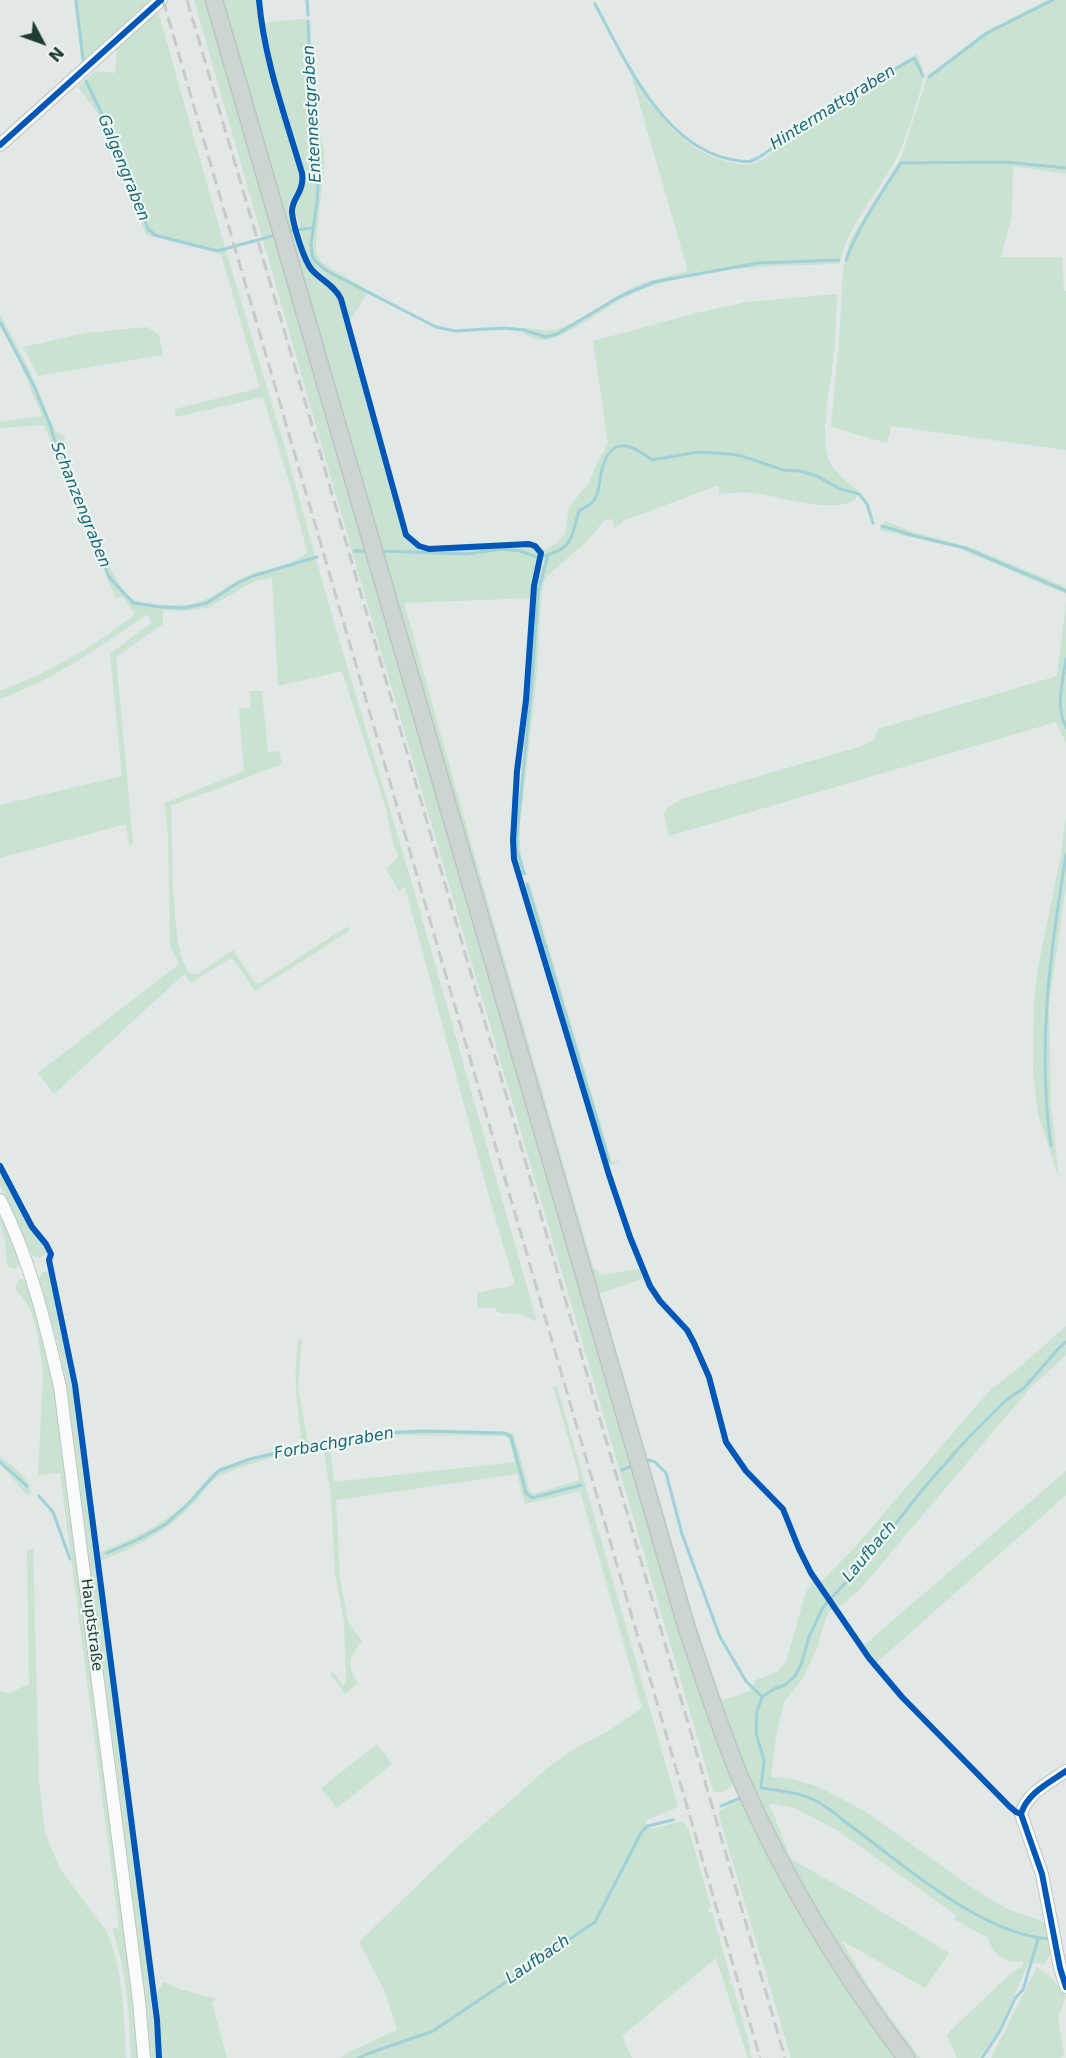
<!DOCTYPE html>
<meta charset="utf-8">
<style>
body{margin:0}
#map{position:relative;width:1066px;height:2058px;overflow:hidden;background:#e1e8e5;font-family:"DejaVu Sans",sans-serif}
canvas{display:block}
.north{position:absolute;left:12px;top:12px;width:60px;height:60px;-webkit-text-stroke:4px #eff7f3;paint-order:stroke;rotate:131deg;font-size:16px;font-weight:700;line-height:24px;text-align:center;color:#1f3b33}
.north::after{content:'';display:block;margin:auto;width:21px;height:27px;background:#1f3b33;clip-path:polygon(50% 0,100% 100%,50% 72%,0 100%)}
</style>
<div id="map">
<canvas width="1066" height="2058"></canvas>
<div class="north">N</div>
</div>
<script>
const ctx = document.querySelector('canvas').getContext('2d');
ctx.lineJoin = 'round';
function paint(path, color) {
  ctx.fillStyle = color;
  ctx.fill(path, 'evenodd');
}
function strokePath(path, color, width, dash) {
  ctx.strokeStyle = color;
  ctx.lineWidth = width;
  ctx.lineCap = dash ? 'butt' : 'round';
  ctx.setLineDash(dash || []);
  ctx.stroke(path);
}
function label(font, color, halo, rows, align = 'center') {
  ctx.font = font + ' "DejaVu Sans",sans-serif';
  ctx.lineWidth = 4.5;
  ctx.setLineDash([]);
  ctx.textBaseline = 'middle';
  ctx.strokeStyle = halo;
  ctx.fillStyle = color;
  for (const [text, x, y, turn = 0] of rows) {
    ctx.save();
    ctx.translate(x, y);
    ctx.rotate((+turn || 0) * Math.PI / 180);
    ctx.textAlign = isNaN(turn) ? turn : align;
    if (halo) ctx.strokeText(text, 0, 0);
    ctx.fillText(text, 0, 0);
    ctx.restore();
  }
}
paint(new Path2D(`
 M74 0H152L82 66Z
 M194 0H207L734 1782C730 1789 722 1795 713 1791L358 572Z
 M221 0H257L264 51 301 177 300 185 288 209 304 264 330 287 339 301 403 536C409 545 419 549 430 552L530 546C533 548 536 548 537 552 540 558 532 589 532 598L404 603 486 896 593 1267 601 1275 640 1269 643 1278 599 1294 594 1278H591Z
 M1047 0H1066V174L1013 166 1012 215 1001 257H1062L1064 291H1066V450L891 426 887 443 831 427 840 326 843 269 850 240 901 158 928 75 986 31Z
 M158 11 226 251 287 455 330 609 411 880 537 1322 521 1314 501 1313 496 1311V1308H477V1293L514 1285V1281L491 1204 405 887 399 891 386 869 399 856 394 847 386 809 342 671 278 686 272 577 253 582 207 608 182 611 163 610V624L116 657 133 843 129 845 126 824 0 858V805L122 776 110 654 152 622 147 614C100 647 55 679 0 699V691C50 672 94 647 135 614L122 596 116 599 44 425 0 428V422L42 416 19 361 0 325V314L27 365 55 430 65 437 63 451C76 484 107 581 133 599 142 605 180 606 191 604 210 601 224 588 240 579 260 568 291 569 307 552L289 481 263 397 176 417 175 409 260 388 221 254 146 235 108 133 97 112 78 87 95 71 115 73 117 48Z
 M299 19 310 20 316 109 324 151V167L316 240V253L321 262 369 291 349 322 340 291 315 270 307 257 295 208 306 181 268 50 264 25 270 22Z
 M917 54 923 70V81C916 105 909 130 899 153 880 193 851 217 839 264 767 266 688 266 623 298 602 309 563 341 541 340 536 340 529 336 524 334V327C533 329 542 331 552 330 573 328 615 295 638 285 654 279 672 276 688 271L630 71C653 109 682 152 729 162 738 164 747 166 756 163 768 159 779 146 787 136L783 132Z
 M837 294C836 314 836 335 834 355 831 383 819 435 829 460 834 473 847 482 858 490L855 500C831 514 780 496 752 493 741 492 730 493 719 494V485L623 521 621 524 615 527 612 519 605 520 586 542 546 577 542 589 536 683 520 824C519 843 520 858 527 875L521 874 516 861 515 838 530 682 535 604 537 585 544 560 543 550 557 543 565 534 569 507 589 483 596 465 608 444 593 341 697 313 747 302Z
 M147 327 159 335 163 355 38 376 23 347 86 333Z
 M885 521 910 531 972 548 1066 587V594L958 548 879 530Z
 M1066 603V743L1056 722 669 836 664 815 666 809 681 799 859 747 874 740 878 729 1057 676Z
 M250 691H262L268 753 279 750 282 764 171 806C173 838 170 952 189 972 192 975 194 974 198 974L233 950 254 982 260 983 348 926 349 931 255 991 234 960 229 959 191 983 184 974 54 1094 38 1073 179 964 170 946 168 837 165 803 244 771 239 708H251Z
 M1066 816V886L1049 1004 1051 1106 1059 1179 1038 1114 1033 1073 1034 1001 1038 967 1060 860Z
 M529 881 612 1162 621 1160 613 1165 609 1164 607 1161 525 888Z
 M0 1172 31 1231 45 1246 46 1253 40 1258 32 1255 0 1185Z
 M0 1212 19 1257V1265L14 1269 8 1266C6 1258 6 1250 5 1241 2 1231 0 1223 0 1212Z
 M46 1271 52 1276 56 1311 73 1392 143 1929 157 2058H151L139 1946 70 1410 61 1356 39 1278 42 1273Z
 M20 1279 26 1280 47 1347 54 1386 127 1947 138 2058H131C129 2015 127 1970 112 1929L119 1927 60 1473 38 1475 43 1374C41 1354 37 1324 28 1305 24 1297 17 1294 15 1286Z
 M1066 1326V1355L1030 1388 862 1587 846 1602 830 1611 826 1617 817 1648 803 1678 784 1702 776 1736 771 1777 794 1779 819 1787 866 1812 974 1889 1005 1908 1047 1923 1052 1952 1044 1964 1029 1962 998 2032 979 2058H957L947 2036 950 2031 1010 1974 1023 1966V1961C1005 1964 993 1955 988 1938L954 1919 956 1915 837 1830 795 1808 769 1803 791 1859 856 1896 949 1953 925 1988 841 1940 870 1989 920 2058H914L839 1954 758 1803 761 1801 745 1773 718 1702 749 1691 756 1680 777 1672 786 1662 806 1592 813 1581 821 1582 853 1549 991 1389 1014 1372Z
 M302 1339 298 1388 308 1442 398 1430 513 1433 530 1491 534 1494 579 1480 578 1471 553 1386 557 1387 678 1807 645 1821 652 1829 682 1821 689 1830 711 1907 708 1908 709 1912H712L731 1979 729 1981 730 1984 732 1983 751 2051 749 2053 753 2058H748L716 1958 622 2036 632 2058H341L351 2051 397 2030 386 1994 359 1942 455 1849 551 1765 569 1752 610 1730 642 1708 580 1491 525 1504 517 1474 336 1500 340 1579 348 1622 362 1641C349 1657 346 1665 358 1683L345 1694 331 1675V1670L343 1685 346 1681 344 1622 335 1575 331 1497 323 1446C300 1450 231 1466 214 1480 206 1486 200 1497 193 1504 168 1531 134 1548 100 1561L99 1553C130 1539 160 1527 185 1504 198 1492 206 1476 221 1467L302 1443C297 1405 293 1378 298 1340ZM396 1435 505 1436 509 1439 515 1462 334 1482 330 1446Z
 M0 1456C12 1466 31 1478 31 1494L27 1495 0 1464Z
 M1066 1471V1495L876 1663 863 1646Z
 M33 1548 39 1781 45 1833 60 1869 107 1932C123 1971 124 2017 126 2058H0V1691L9 1693 29 1684 27 1551Z
 M377 1744 392 1764 337 1808 321 1788Z
 M742 1800 899 2058H791L719 1816 720 1810Z
 M1037 1967 1049 1975 1066 1996 1058 2018 1064 2055 1060 2058H991Z
 M164 1982 179 1989 216 1999 212 2003 227 2058H162L157 1993Z`), '#c9e2d1');
strokePath(new Path2D(`
 M76 0 83 59
 M307 0 308 15
 M595 4C624 58 662 145 729 159 736 160 744 163 751 161 765 156 778 143 787 133L914 58 923 76
 M308 21 311 100 318 144 319 168 317 202 311 244 312 255 315 261 327 271 436 327 455 331 504 328 524 330 546 337 557 334 619 297 654 282 758 263 839 260
 M929 77 987 33 1053 0
 M86 81 113 137 148 229 155 235 217 251 276 235
 M288 231 313 228
 M846 260C859 225 881 194 901 163L1005 162 1066 168
 M0 322 34 386 50 425 60 457 109 577 133 603 160 607 184 608 207 603 236 584 253 576 317 557
 M882 526 915 536 965 548 1066 591
 M354 551H367
 M381 551 467 554 502 549 520 551 537 557
 M544 556C575 548 571 536 579 511 584 508 591 505 594 500 600 493 599 481 601 473 610 436 628 442 652 460L699 452 729 454 742 456 783 470 800 471 817 476 840 489 859 494 867 504 873 523
 M1066 659C1063 680 1055 707 1066 727
 M524 874 517 850V835L532 682 538 592 548 555
 M527 884 609 1161
 M1051 1146C1037 1046 1050 953 1066 855
 M0 1462 27 1486
 M644 1462 648 1460 655 1462 666 1473 682 1534 720 1637 746 1681 762 1697
 M622 1470 635 1465
 M39 1496 53 1512 70 1559
 M107 1553 139 1539 166 1524 189 1503 218 1471 250 1459 329 1441 385 1433 424 1431 505 1433 511 1437 526 1493 532 1498 581 1485
 M761 1788 764 1761 756 1733 757 1711 762 1697 774 1689 785 1685 795 1676 801 1665 809 1637 823 1607 866 1561 923 1489 968 1438 1006 1400 1024 1388 1059 1348 1066 1342
 M761 1788C781 1791 800 1792 818 1802 831 1809 843 1821 855 1829 907 1868 986 1937 1052 1939
 M721 1806 743 1797
 M359 2058 367 2054 433 2031 595 1922 641 1833 647 1826 673 1820
 M982 2058 1000 2031 1015 1998 1023 1990 1038 1939`), '#a0d0d8', 3);
const minor = new Path2D(`
 M0 145 161 0
 M0 1200C30 1259 45 1322 60 1387L139 2001 144 2058
 M1066 1771C1049 1783 1027 1793 1021 1814L1042 1874 1060 1968 1066 1987`);
const major = new Path2D(`
 M214 0 687 1629C705 1681 721 1733 743 1784 786 1882 842 1973 906 2058`);
strokePath(minor, '#bec5c2', 14);
strokePath(major, '#bbc5c1', 19);
strokePath(minor, '#fafcfb', 12);
strokePath(major, '#ccd5d2', 16);
strokePath(new Path2D(`
 M163 0 760 2058
 M187 0 317 442 785 2058`), '#c6cac9', 3, [12, 6]);
strokePath(new Path2D(`
 M259 0C264 59 285 116 302 173 305 192 291 199 292 212 293 225 304 261 312 270 322 281 334 285 341 299L406 535 419 546 429 549 529 544 535 546 541 553 534 586 526 700 517 771 513 840 514 859 609 1175 630 1237 650 1286 660 1301 687 1330 694 1343 709 1377 726 1442 746 1471 783 1509 799 1549 811 1573 869 1658 902 1697 1009 1806 1016 1812 1021 1814
 M0 145 161 0
 M0 1166 32 1227 46 1244 51 1254 49 1260 75 1385 157 2020 159 2058
 M1066 1771C1049 1783 1027 1793 1021 1814L1042 1874 1060 1968 1066 1987`), '#0057b8', 6);
label('15px', '#1f3b33', '#eff7f3', [
 ["Hauptstraße",91,1625,83]
]);
label('italic 16px', '#186878', '#eff7f3', [
 ["Hintermattgraben",833,108,-32],
 ["Entennestgraben",313,114,-93],
 ["Galgengraben",123,168,68],
 ["Schanzengraben",80,505,68],
 ["Forbachgraben",334,1444,-10],
 ["Laufbach",870,1552,-50],
 ["Laufbach",538,1960,-34]
]);
</script>
